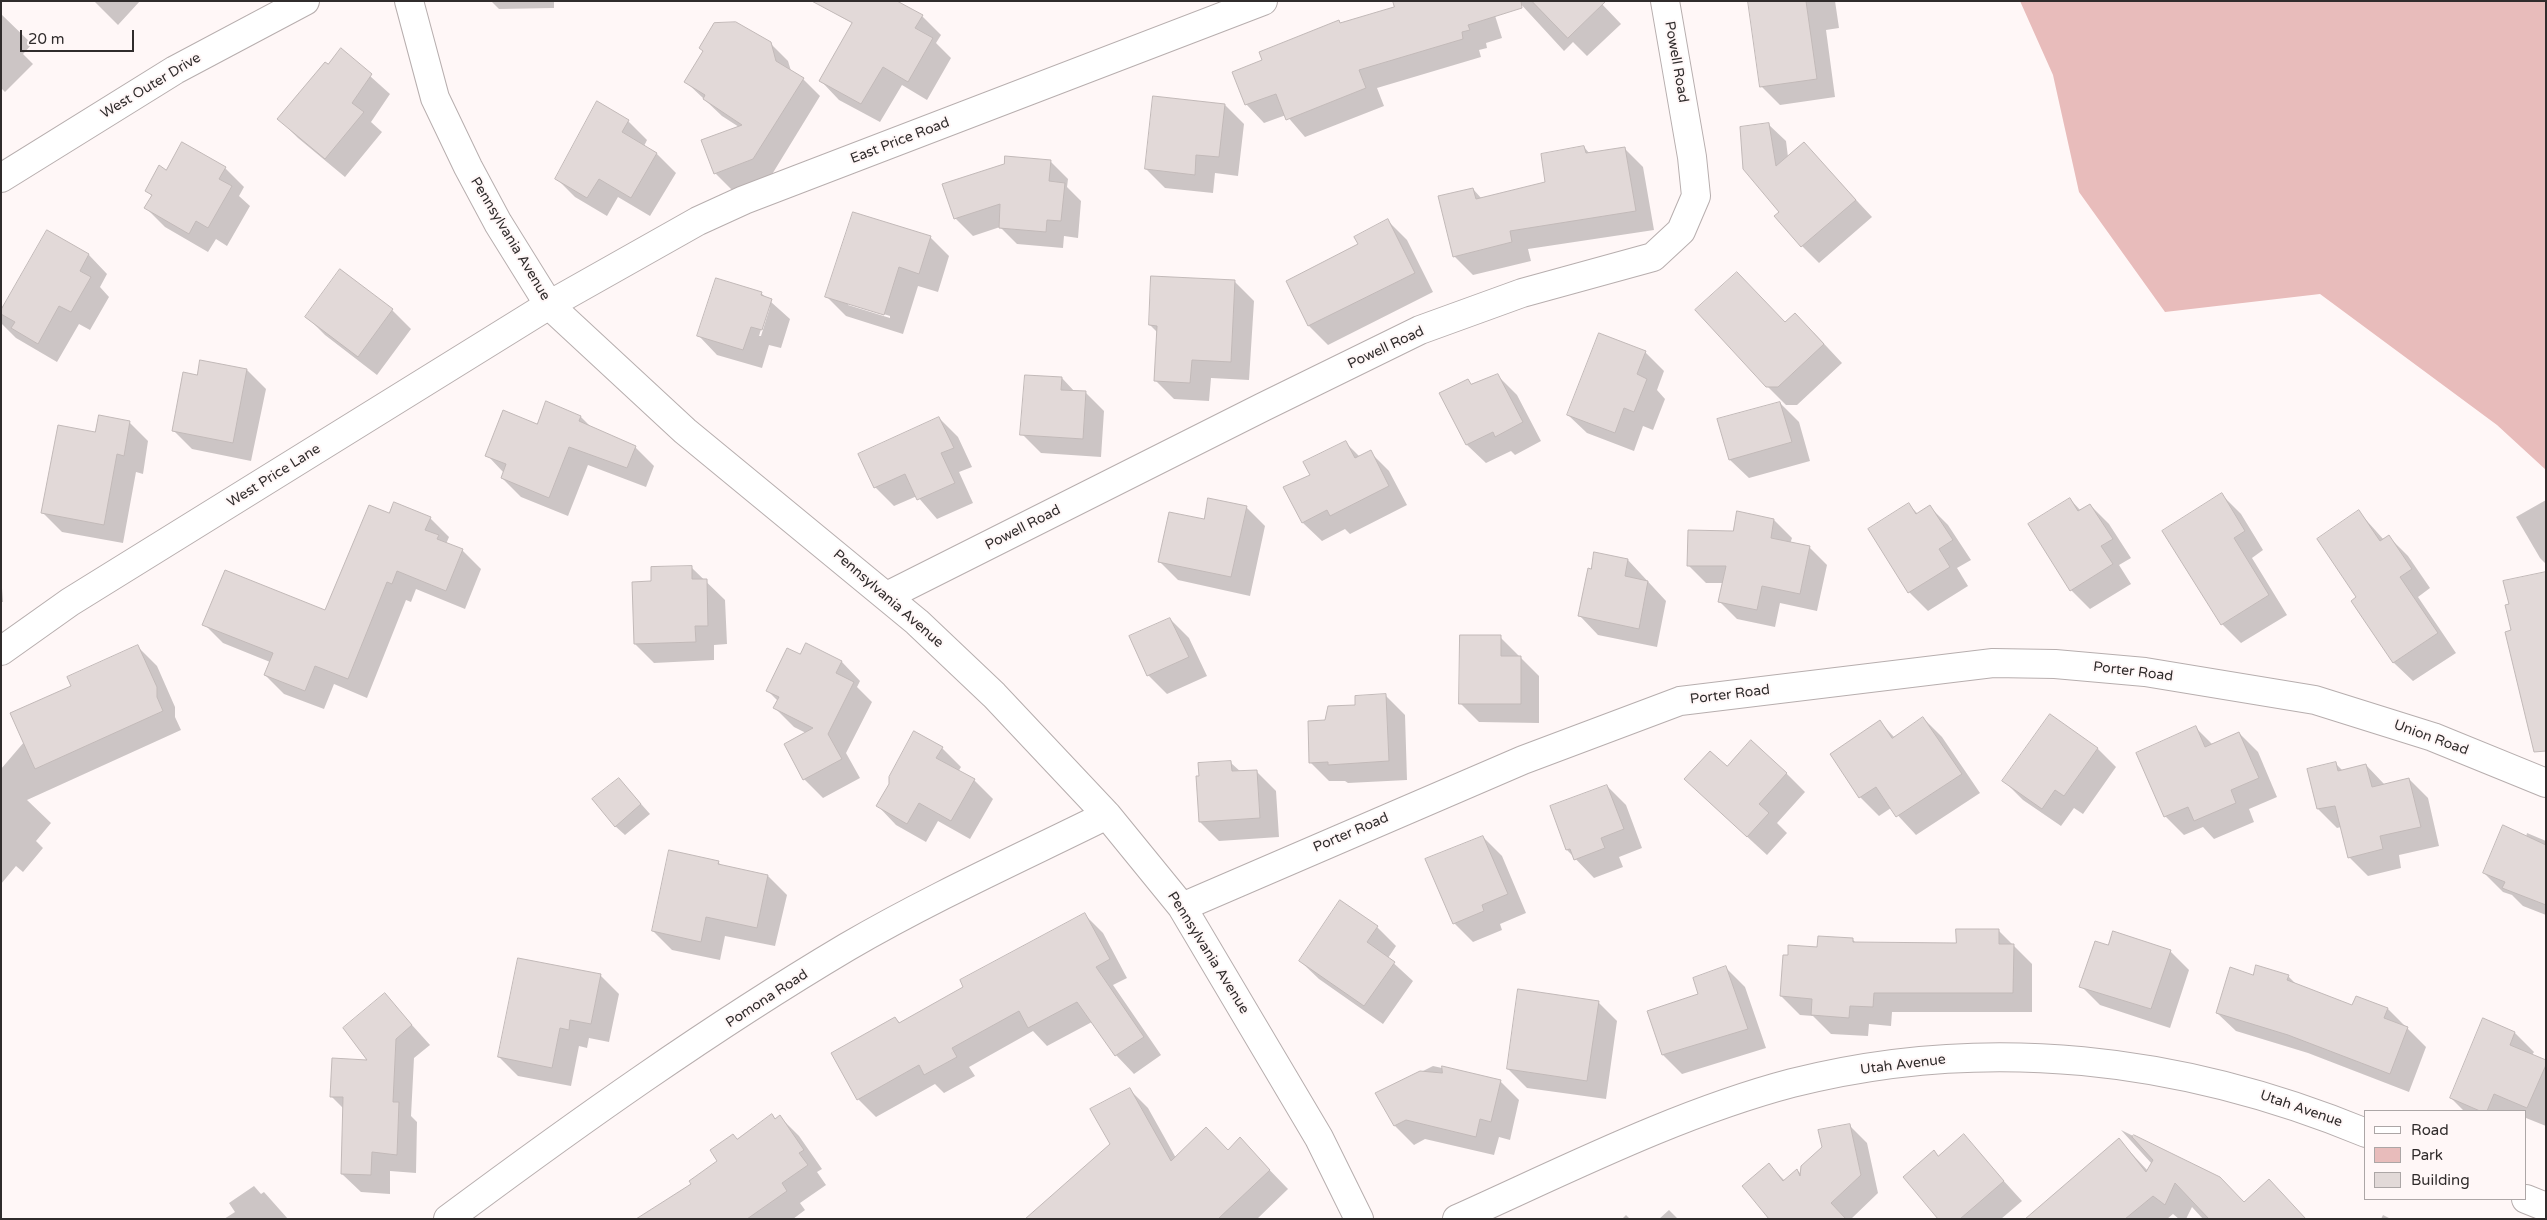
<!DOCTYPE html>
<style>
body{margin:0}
#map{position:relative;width:2547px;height:1220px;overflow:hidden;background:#fff7f7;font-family:"Varela Round",sans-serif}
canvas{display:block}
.frame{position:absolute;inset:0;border:2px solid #302c2c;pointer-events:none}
.legend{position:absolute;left:2364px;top:1110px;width:162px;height:90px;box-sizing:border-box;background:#fff7f7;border:1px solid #aca6a6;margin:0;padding:6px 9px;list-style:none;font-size:15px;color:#302c2c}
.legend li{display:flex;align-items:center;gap:10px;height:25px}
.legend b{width:25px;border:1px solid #aca6a6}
.scale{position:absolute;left:20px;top:30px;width:114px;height:22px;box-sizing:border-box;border:2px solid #302c2c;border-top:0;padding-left:6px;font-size:15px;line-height:18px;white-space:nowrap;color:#302c2c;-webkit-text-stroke:4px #fff7f7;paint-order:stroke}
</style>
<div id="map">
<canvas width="2547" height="1220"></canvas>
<div class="frame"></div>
<ul class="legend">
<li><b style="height:6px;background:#fff"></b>Road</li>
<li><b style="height:14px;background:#e8bcbb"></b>Park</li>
<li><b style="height:14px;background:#e2d9d8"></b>Building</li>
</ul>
<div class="scale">20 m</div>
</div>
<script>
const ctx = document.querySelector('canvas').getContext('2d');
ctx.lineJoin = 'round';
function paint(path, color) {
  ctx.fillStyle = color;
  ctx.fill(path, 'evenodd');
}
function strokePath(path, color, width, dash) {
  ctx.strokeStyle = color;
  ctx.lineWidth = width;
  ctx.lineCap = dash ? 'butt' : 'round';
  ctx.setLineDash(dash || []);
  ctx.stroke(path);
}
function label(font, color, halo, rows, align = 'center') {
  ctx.font = font + ' "Varela Round",sans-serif';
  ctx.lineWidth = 4;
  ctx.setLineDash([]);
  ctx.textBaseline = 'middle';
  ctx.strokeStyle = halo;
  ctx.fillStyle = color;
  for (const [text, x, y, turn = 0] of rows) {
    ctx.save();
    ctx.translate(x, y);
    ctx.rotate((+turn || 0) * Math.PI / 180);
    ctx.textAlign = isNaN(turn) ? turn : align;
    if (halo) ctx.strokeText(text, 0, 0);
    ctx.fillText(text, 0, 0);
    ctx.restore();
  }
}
paint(new Path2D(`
 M2020 1H2546V470L2497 425 2320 294 2165 312 2079 192 2053 75Z`), '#e8bcbb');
paint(new Path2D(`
 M94 1H140L118 25Z
 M491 1H554V8L499 9Z
 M1518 1H1599L1621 24 1587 56 1573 42 1564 51Z
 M1749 1H1835L1839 28 1826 30 1835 97 1780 105 1761 86Z
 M1492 6 1502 38 1486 43 1487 48 1479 50 1481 57 1377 88 1384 106 1305 137 1286 115 1264 123 1246 104 1263 60 1339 22 1341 24Z
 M1 14 32 44 23 54 33 64 5 92 1 88Z
 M922 16 941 35 936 43 951 58 927 100 902 85 880 122 839 100 821 81Z
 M770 43 788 61 791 71 803 79 820 96 771 176 733 191 715 173 739 127 722 116 686 82Z
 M341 50 390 94 371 122 382 132 345 177 298 138 279 119Z
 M1225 105 1244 124 1238 176 1215 173 1213 193 1165 188 1146 169Z
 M628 121 647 140 644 146 657 154 676 173 650 216 618 197 607 216 575 197 556 178Z
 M1768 124 1786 141 1788 157 1804 144 1872 217 1819 263 1802 246 1781 212Z
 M1584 147 1590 154 1624 148 1643 167 1654 230 1528 249 1531 261 1473 275 1454 256 1473 189 1482 199 1547 183Z
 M1050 161 1068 179 1067 187 1081 201 1078 238 1064 236 1063 248 1017 244 1000 227 973 236 955 218Z
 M225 168 244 187 239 196 250 206 227 246 216 239 208 252 165 227 146 208 152 196 147 191 166 171Z
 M1388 221 1407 240 1433 292 1328 345 1309 326 1287 282 1360 245Z
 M48 232 89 255 107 274 100 287 109 297 90 330 79 324 57 362 16 338 1 323V313Z
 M930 237 949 256 938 292 918 286 903 334 846 316 827 297ZM848 303 890 316V318L848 305Z
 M341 271 392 310 411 329 377 375 325 335 306 316Z
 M1152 277 1235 282 1254 301 1249 380 1211 378 1209 401 1174 399 1155 380 1158 333 1150 325Z
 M761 293 790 319 781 348 769 345 762 368 717 355 699 336ZM768 307H770L761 336H759Z
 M1785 323 1814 333 1842 363 1797 405H1786L1767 386Z
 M1645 352 1664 371 1657 390 1665 399 1653 430 1643 426 1634 451 1587 433 1568 415Z
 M201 361 247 370 266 389 251 461 192 449 173 430 198 376Z
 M1498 376 1517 395 1541 441 1515 455 1511 451 1486 463 1467 445 1440 394 1468 381 1472 385Z
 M1062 378 1075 392H1085L1104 411 1101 457 1041 453 1022 434Z
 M1780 403 1799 422 1810 461 1749 478 1730 460Z
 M581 417 592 428 635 447 654 466 646 487 588 465 568 516 521 497 502 478 504 473 487 455 538 425Z
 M939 418 958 437 972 467 959 472 973 503 937 519 917 496 894 506 875 487Z
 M129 422 148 441 143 474 136 472 123 543 62 532 43 513 96 434Z
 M1346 443 1360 457 1370 452 1389 471 1407 505 1350 534 1345 529 1322 541 1303 523 1311 475Z
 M2222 495 2241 514 2263 550 2252 558 2287 615 2241 643 2222 624Z
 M2070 499 2081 511 2090 505 2109 524 2131 558 2119 565 2131 584 2090 609 2071 590Z
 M2546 500V564L2540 558 2516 517Z
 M1909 505 1918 514 1930 507 1948 525 1971 560 1957 568 1968 586 1928 611 1909 592Z
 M1246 507 1265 526 1250 596 1178 580 1159 561 1205 521Z
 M2359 512 2384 540 2389 537 2408 556 2430 588 2418 597 2456 653 2413 681 2394 663 2353 601 2358 597Z
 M389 515 430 518 449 537 446 544 462 550 481 569 465 609 416 589 411 602 406 600 367 698 334 684 324 709 284 694 265 675 270 662 223 643 204 624 326 612Z
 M1774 520 1792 538 1790 544 1809 547 1827 565 1817 611 1780 603 1775 627 1737 619 1720 602 1723 583H1706L1688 565 1734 533Z
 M1628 560 1666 601 1657 647 1598 635 1580 616 1592 570Z
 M691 567 725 600 727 644 714 645V660L654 663 635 644 652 582Z
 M1 574 3 602H1Z
 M1170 619 1189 638 1207 676 1167 694 1148 675Z
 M1500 637 1539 676V723L1479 722 1460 703Z
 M138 647 157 666 175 707V717L181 730 27 800 51 823 36 841 43 848 23 872 16 866 1 884V769L72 686Z
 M800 656 842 662 860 681 857 687 872 702 846 753 860 778 823 798 804 779 806 733 794 727 775 708 778 701 768 691Z
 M1386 696 1405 715 1407 780 1348 783 1345 781H1329L1310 762 1327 721Z
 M1923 718 1942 737 1980 793 1916 835 1891 808 1879 816 1860 797 1880 722 1895 738Z
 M2196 728 2213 745 2239 733 2258 752 2277 797 2249 809 2254 822 2214 839 2203 827 2184 835 2165 816Z
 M942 748 961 767 958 772 974 780 993 799 970 839 938 821 926 842 896 825 878 806Z
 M2097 748 2116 767 2083 814 2074 808 2061 826 2023 800 2004 781Z
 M1231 763 1241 772H1257L1276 791 1279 837 1219 841 1200 822 1197 777Z
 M2335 763 2343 771 2366 765 2385 785 2409 779 2428 798 2439 846 2399 855 2401 868 2368 876 2349 857 2341 827 2337 828 2318 809Z
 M1727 768 1786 773 1805 792 1777 823 1787 833 1767 855 1705 798Z
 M619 779 650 814 625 835 615 826Z
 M1607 786 1626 805 1642 848 1619 857 1623 867 1594 878 1567 850 1552 807Z
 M2527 833 2546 841V915L2523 906 2512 895 2503 892 2484 873 2526 837Z
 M1483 837 1502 856 1526 913 1500 924 1502 930 1473 942 1454 923Z
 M718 862 723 867 768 876 787 895 775 946 725 936 720 960 672 950 653 931Z
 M1340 902 1377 927 1396 946 1388 958 1413 981 1383 1024 1319 979 1300 961Z
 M1084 914 1103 933 1127 978 1113 985 1161 1055 1134 1074 1116 1055 1092 1022 1047 1046 1033 1031 969 1067 975 1076 944 1093 935 1084 876 1117 858 1099 895 1018 901 1024 965 987Z
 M1998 930 2032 964V1012H1892L1891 1026 1869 1024 1868 1036 1831 1034 1813 1016 1800 1015 1781 996 1818 948 1852 939 1856 943 1958 944Z
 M2109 946 2170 951 2189 970 2170 1028 2100 1005 2081 986Z
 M1726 968 1745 987 1766 1048 1682 1074 1663 1055 1700 994Z
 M600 975 619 994 609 1042 589 1038 587 1048 579 1046 571 1086 518 1076 499 1057Z
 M2254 976H2288L2298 986 2352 1007 2356 997 2388 1009 2426 1047 2409 1092 2308 1053 2236 1031 2217 1013Z
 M385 995 430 1045 414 1058 411 1116 417 1122 416 1173 390 1171V1194L361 1192 342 1174 344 1109 331 1096 370 1061Z
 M1598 1002 1617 1021 1606 1099 1527 1088 1508 1069Z
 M2484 1020 2515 1033 2534 1052 2532 1055 2546 1061V1126L2526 1118V1111H2464L2451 1098Z
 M1433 1066 1500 1081 1519 1100 1510 1140 1499 1137 1494 1155 1425 1139 1414 1145 1395 1126 1377 1094Z
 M1129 1089 1148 1108 1176 1158 1228 1151 1258 1158 1288 1189 1257 1219H1181L1111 1145Z
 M772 1116 776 1120 780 1117 799 1136 822 1169 817 1172 826 1185 800 1203 805 1210 793 1219H638L693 1184 719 1161 737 1140Z
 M1849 1125 1867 1143 1878 1193 1851 1219H1771L1769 1165 1785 1181 1797 1170 1801 1174Z
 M2121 1130 2219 1178 2245 1204 2305 1219H2203L2192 1207 2186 1219H2179L2173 1214 2167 1219H2056L2119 1140 2148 1171 2152 1164Z
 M1963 1136 2022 1201 2001 1219H1940L1939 1157Z
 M254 1186 261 1194 264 1192 288 1219H224L235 1212 229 1203Z
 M1669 1210 1678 1219H1659Z
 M1626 1215 1630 1219H1622Z
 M2383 1215 2391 1219H2381Z`), '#0003');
const building = new Path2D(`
 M812 1H897L923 15 915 28 933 38 908 82 883 67 861 104 819 81 852 23Z
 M1393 1H1521L1522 8 1468 25 1470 30 1462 32 1463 39 1359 70 1366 88 1286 120 1276 94 1245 105 1232 72 1262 60 1259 52 1339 20 1340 23 1394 7Z
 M1532 1H1606L1568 38Z
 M1748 1H1806L1817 79 1760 87Z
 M736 22 771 42 776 61 804 78 753 159 714 174 701 140 742 125 703 99 705 95 684 82 703 51 699 48 714 23Z
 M341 48 372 74 352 103 364 112 325 159 277 119 325 62 328 64Z
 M1153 96 1225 104 1219 157 1196 155 1195 175 1145 169Z
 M597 101 629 120 622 132 657 153 631 198 599 179 587 198 555 179Z
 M1769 123 1776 166 1804 142 1856 200 1801 247 1774 216 1779 212 1743 169 1740 127Z
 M182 142 226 167 219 179 232 186 208 228 196 221 189 234 144 208 152 195 145 191 159 165 166 170Z
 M1584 146 1586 153 1625 147 1636 211 1510 231 1512 242 1453 257 1438 196 1473 188 1476 199 1545 182 1541 154Z
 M1005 156 1051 160 1049 181 1065 183 1061 221 1047 220 1046 232 999 228 1000 204 954 219 942 184 1004 164Z
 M853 212 931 236 919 274 899 267 884 315 825 297Z
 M1388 219 1415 273 1308 326 1286 281 1358 244 1354 237Z
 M47 230 89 254 80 271 91 277 71 312 59 306 38 344 11 328 15 322 1 314V310Z
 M340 269 393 309 358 357 305 317Z
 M1737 272 1785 322 1795 313 1824 344 1778 387H1766L1695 310Z
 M1151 276 1235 280 1231 362 1192 360 1190 383 1154 381 1157 326 1149 325Z
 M716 278 762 292 761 295 772 299 762 330 751 327 743 350 697 336Z
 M1599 333 1646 351 1637 374 1647 379 1634 412 1624 408 1615 433 1567 415Z
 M200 360 247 369 233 443 172 431 183 372 197 375Z
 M1498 374 1523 422 1495 437 1493 432 1466 445 1439 393 1468 379 1471 384Z
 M1025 375 1062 377 1061 390 1086 391 1083 439 1020 435Z
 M546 401 581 416 579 421 636 446 627 468 569 447 549 498 501 478 506 464 485 456 503 410 537 424Z
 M1780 402 1792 442 1729 460 1717 419Z
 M99 415 130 421 124 456 117 454 104 525 41 513 58 425 95 432Z
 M939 417 954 448 941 453 955 483 917 500 905 474 874 488 858 454Z
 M1346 441 1355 458 1371 450 1389 486 1330 516 1327 510 1302 523 1283 487 1310 475 1303 462Z
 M2222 493 2245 531 2234 538 2269 595 2221 625 2162 531Z
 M1208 498 1247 506 1231 577 1158 562 1169 512 1204 519Z
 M2070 498 2078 511 2090 504 2113 539 2101 546 2113 564 2070 591 2028 524Z
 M394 502 431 517 425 530 439 535 437 539 463 549 446 591 397 571 392 584 387 582 348 679 315 666 305 691 264 675 273 653 202 625 225 570 325 610 369 505 389 513Z
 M1909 503 1916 514 1930 505 1953 540 1939 549 1950 567 1908 593 1868 529Z
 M2359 510 2380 541 2389 535 2412 569 2400 577 2438 633 2393 663 2351 601 2356 597 2317 539Z
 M1737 511 1774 519 1771 538 1810 546 1800 594 1762 586 1757 610 1718 602 1726 566H1687L1688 530 1733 531Z
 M1594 552 1628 559 1625 576 1648 581 1639 629 1578 616 1588 568 1591 569Z
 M692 566V579H707L708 626H695L696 642 634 644 632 582 651 581V567Z
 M2546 572V751L2534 752 2505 632 2511 630 2505 605 2509 604 2503 581Z
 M1170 618 1189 657 1147 676 1129 636Z
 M1460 635H1501V656H1521V704H1459Z
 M806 643 842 661 836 673 854 682 828 734 842 759 803 780 784 744 813 728 773 708 779 697 766 691 787 648 800 654Z
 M138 645 157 687V697L163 711 35 769 10 713 71 686 67 677Z
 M1386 694 1389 761 1328 765V762L1309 763 1308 721 1325 720 1328 706 1355 705V696Z
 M2050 714 2098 748 2064 796 2055 790 2042 809 2002 781Z
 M1923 717 1962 774 1896 817 1876 787 1859 798 1830 754 1880 720 1892 738Z
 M2196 726 2205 747 2239 732 2259 778 2231 790 2236 803 2194 821 2188 807 2164 817 2136 753Z
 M914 731 943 747 936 758 975 779 951 821 919 803 907 824 876 806 889 784V777Z
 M1751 740 1787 773 1759 804 1769 813 1747 837 1684 779 1710 751 1727 766Z
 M1231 761 1232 771 1257 770 1260 818 1199 822 1196 776H1199L1198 763Z
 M2336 762 2338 771 2366 764 2372 787 2409 778 2421 827 2380 836 2383 849 2348 858 2335 806 2317 809 2307 769Z
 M619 778 641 804 615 827 592 799Z
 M1607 785 1624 829 1601 838 1605 848 1574 860 1570 849 1566 850 1550 806Z
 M2503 825 2546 845V905L2502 888 2505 882 2483 873Z
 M1483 836 1508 894 1482 905 1484 911 1453 924 1425 859Z
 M669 850 719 861 718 864 768 875 757 928 706 917 701 942 652 931Z
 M1340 900 1378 926 1367 942 1395 962 1364 1006 1299 961Z
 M1085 913 1110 959 1096 967 1144 1037 1115 1056 1077 1002 1028 1028 1019 1011 952 1048 957 1057 924 1075 919 1065 857 1100 831 1053 895 1017 899 1023 963 987 960 980Z
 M1956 929H1999V944H2014L2013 993H1874L1873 1007 1850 1006 1849 1018 1811 1015 1812 999 1780 996 1783 955H1788V945L1817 947 1818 936 1853 938V942L1956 943Z
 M2113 931 2171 950 2151 1009 2079 987 2095 941 2108 945Z
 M518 958 601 974 591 1024 570 1020 569 1030 560 1028 552 1068 498 1057Z
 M2256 965 2289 975 2287 980 2352 1005 2356 996 2388 1008 2384 1018 2408 1027 2390 1074 2288 1035 2216 1013 2230 967 2253 975Z
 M1726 966 1748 1029 1662 1055 1647 1011 1698 994 1693 978Z
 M1518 989 1599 1001 1587 1081 1507 1069Z
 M385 993 412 1025 396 1039 393 1102H399L397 1155 372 1152 371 1175 341 1174 343 1097H330L332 1058 367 1060 343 1028Z
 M2483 1018 2515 1032 2510 1045 2546 1060V1065L2527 1108 2494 1094 2487 1111H2480L2450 1098Z
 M1442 1066 1501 1080 1491 1122 1480 1119 1476 1137 1406 1120 1394 1126 1375 1093 1420 1071 1442 1073Z
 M1130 1088 1171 1161 1206 1127 1228 1150 1240 1137 1270 1170 1218 1219H1025L1110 1144 1090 1109Z
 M772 1114 775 1119 780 1115 804 1150 799 1153 808 1165 782 1183 787 1191 747 1219H636L691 1184 689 1181 717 1161 710 1150 733 1134 737 1139Z
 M1850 1124 1861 1175 1831 1203 1846 1219H1769L1742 1186 1769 1163 1783 1181 1797 1169 1800 1176 1801 1166 1822 1147 1818 1130Z
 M1964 1134 2004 1181 1960 1219H1938L1903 1177 1934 1150 1938 1156Z
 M2134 1135 2220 1177 2244 1202 2269 1179 2306 1219H2209L2175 1183 2165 1205 2153 1196 2125 1219H2025L2119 1138 2146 1172 2153 1160 2132 1137Z`);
paint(building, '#e2d9d8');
strokePath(building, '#c2b9b8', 1);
const minor = new Path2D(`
 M409 1 435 98 468 167 498 223 549 305 685 431 917 622 994 695 1107 815 1182 907 1319 1138 1359 1219
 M1 178 175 70 305 1
 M887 596 1263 407 1420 330 1522 293 1653 257 1681 231 1696 196 1692 157 1665 1
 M1 651 70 602 549 305 698 221 744 200 1263 1
 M1182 907 1523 760 1680 701 1993 663 2055 664 2145 672 2315 700 2433 737 2546 783
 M2526 1199 2546 1207
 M448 1219C577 1123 709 1029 847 947 931 898 1020 858 1107 815
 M1457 1219C1564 1171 1678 1113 1792 1083 1986 1034 2182 1057 2366 1133`);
strokePath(minor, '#b7aeae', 30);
strokePath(minor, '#fff', 28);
label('14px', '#302c2c', '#fff7f7', [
 ["Powell Road",1676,62,80],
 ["West Outer Drive",151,86,-31],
 ["East Price Road",900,141,-21],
 ["Pennsylvania Avenue",510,239,59],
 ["Powell Road",1386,348,-25],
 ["West Price Lane",274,476,-32],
 ["Powell Road",1023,528,-27],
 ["Pennsylvania Avenue",888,599,41],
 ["Porter Road",2133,672,7],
 ["Porter Road",1730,695,-7],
 ["Union Road",2431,738,20],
 ["Porter Road",1351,833,-23],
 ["Pennsylvania Avenue",1208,953,58],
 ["Pomona Road",767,999,-33],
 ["Utah Avenue",1903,1065,-7],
 ["Utah Avenue",2301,1109,19]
]);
</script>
